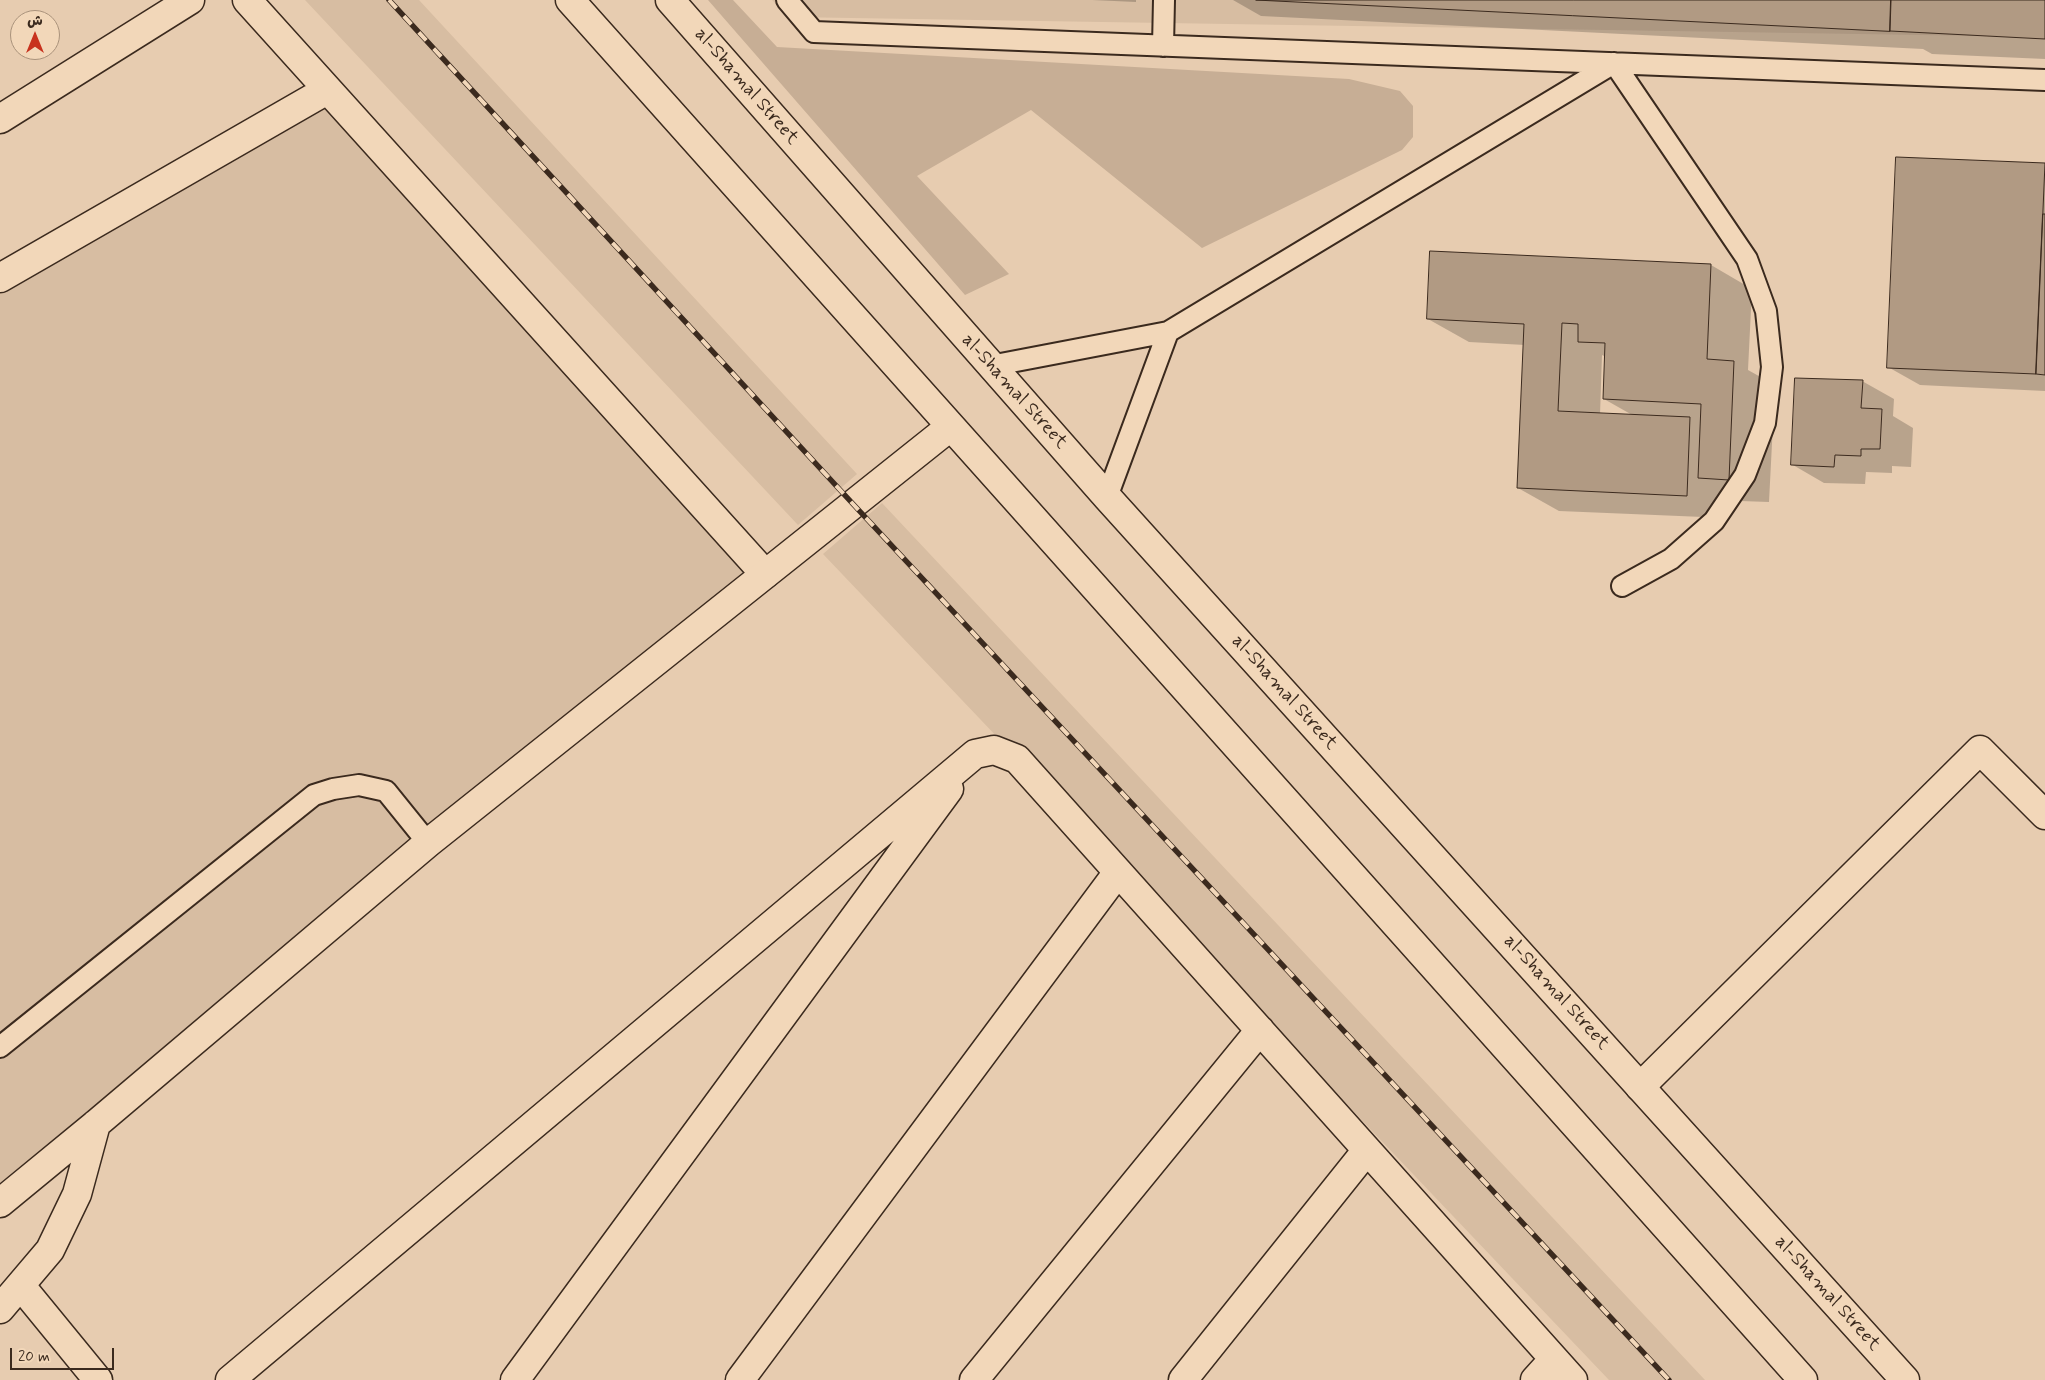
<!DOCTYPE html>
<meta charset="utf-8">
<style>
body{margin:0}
#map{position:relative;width:2045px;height:1380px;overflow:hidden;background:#e7ccb0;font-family:Mynerve,"Playpen Sans Arabic",sans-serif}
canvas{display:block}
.north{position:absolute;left:10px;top:10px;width:50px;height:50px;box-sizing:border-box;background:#f2d7b9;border:1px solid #a9927b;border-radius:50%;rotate:0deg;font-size:14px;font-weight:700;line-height:20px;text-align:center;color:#3b2a1e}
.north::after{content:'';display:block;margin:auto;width:18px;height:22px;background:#c8321e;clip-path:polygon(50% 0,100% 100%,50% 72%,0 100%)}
.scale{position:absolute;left:10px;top:1348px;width:104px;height:22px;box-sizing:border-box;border:2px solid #3b2a1e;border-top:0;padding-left:6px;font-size:15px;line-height:18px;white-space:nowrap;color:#3b2a1e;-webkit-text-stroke:4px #f2d7b9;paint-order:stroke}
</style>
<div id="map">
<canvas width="2045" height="1380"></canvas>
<div class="north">ش</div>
<div class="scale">20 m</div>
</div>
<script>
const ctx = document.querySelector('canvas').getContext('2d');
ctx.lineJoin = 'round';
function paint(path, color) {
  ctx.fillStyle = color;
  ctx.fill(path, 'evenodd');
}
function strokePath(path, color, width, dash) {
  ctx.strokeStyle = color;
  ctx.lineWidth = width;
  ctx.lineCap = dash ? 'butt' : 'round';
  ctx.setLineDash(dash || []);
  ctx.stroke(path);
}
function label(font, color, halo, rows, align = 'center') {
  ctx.font = font + ' Mynerve,sans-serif';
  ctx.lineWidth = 4;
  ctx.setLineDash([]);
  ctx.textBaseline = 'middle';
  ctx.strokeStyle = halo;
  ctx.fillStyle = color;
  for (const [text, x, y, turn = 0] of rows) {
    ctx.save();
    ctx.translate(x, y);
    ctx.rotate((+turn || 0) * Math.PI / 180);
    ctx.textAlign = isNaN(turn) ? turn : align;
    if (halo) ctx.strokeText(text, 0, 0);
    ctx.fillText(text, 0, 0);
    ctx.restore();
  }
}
paint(new Path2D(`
 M305 0H419L857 474 798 525Z
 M772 0H2045V37L789 17Z
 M327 90 765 574 0 1207V294Z
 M882 503 1705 1380H1609L823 554Z`), '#d7bda2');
paint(new Path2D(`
 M708 0H733L777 47 1349 79 1400 91 1413 106V137L1402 150 1202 248 1031 110 917 176 1009 274 965 295Z`), '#c7ae95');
paint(new Path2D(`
 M1092 0H1136V2Z
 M1233 0H2045V59L1932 54 1923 49 1261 16Z
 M1897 159 2045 164V391L1920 385 1888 367Z
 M1711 265 1752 289 1748 370 1775 385 1769 502 1740 501 1728 494 1727 518 1559 511 1518 488 1525 345 1469 342 1428 319ZM1602 355 1606 357 1604 399 1634 416 1600 415Z
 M1862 381 1894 399 1893 416 1913 428 1911 467 1892 466V473L1866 472 1865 484 1824 483 1793 465Z`), '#0003');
const building = new Path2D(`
 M1256 0H1891L1890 31Z
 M1891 0H2045V39L1890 31Z
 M1896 157 2045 163 2036 374 1887 368Z
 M2043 214H2045V375L2036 374Z
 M1430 251 1711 264 1707 359 1734 361 1729 480 1698 478 1701 404 1603 399 1605 343 1578 342V324L1562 323 1558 411 1690 417 1687 496 1517 488 1524 324 1427 319Z
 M1795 378 1863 380 1861 408 1882 409 1880 449H1861V456L1835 455 1834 467 1791 465Z`);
paint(building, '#b19a83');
strokePath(building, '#3b2a1e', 1);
const service = new Path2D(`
 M787 0 814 32 2045 80
 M1163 46 1164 0
 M990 366 1168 332 1614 63 1747 259 1766 311 1772 367 1765 423 1745 475 1714 521 1671 559 1622 586
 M1107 497 1168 332
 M0 1047 314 795 333 789 359 785 386 791 428 843`);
const minor = new Path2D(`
 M247 0 765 574
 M0 119 190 0
 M0 278 327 90
 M1640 1087 1980 750 2045 815
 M21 1286 98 1380
 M230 1380 975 754 994 750 1017 759 1573 1380
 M515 1380 949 789
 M740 1380 1118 872
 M974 1380 1260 1030
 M1183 1380 1367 1150
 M1535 1380 1554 1359`);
const tertiary = new Path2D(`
 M0 1203 96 1124 428 843 950 427
 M0 1309 50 1250 77 1194 96 1124`);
const trunk = new Path2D(`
 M570 0 1803 1380
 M670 0 1107 497 1905 1380`);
strokePath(service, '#3b2a1e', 24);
strokePath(minor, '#3b2a1e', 31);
strokePath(tertiary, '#3b2a1e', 31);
strokePath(trunk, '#3b2a1e', 31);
strokePath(service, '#f2d7b9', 20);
strokePath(minor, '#f2d7b9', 28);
strokePath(tertiary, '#f2d7b9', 28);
strokePath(trunk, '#f2d7b9', 28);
const rail = new Path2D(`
 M389 0 853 504 1669 1380`);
strokePath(rail, '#3b2a1e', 5.5);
strokePath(rail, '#f2d7b9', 4, [11]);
label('19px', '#3b2a1e', '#f2d7b9', [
 ["al-Shamal Street",746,87,49],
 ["al-Shamal Street",1014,392,48],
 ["al-Shamal Street",1284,693,48],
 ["al-Shamal Street",1556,993,48],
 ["al-Shamal Street",1827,1294,48]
]);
</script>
